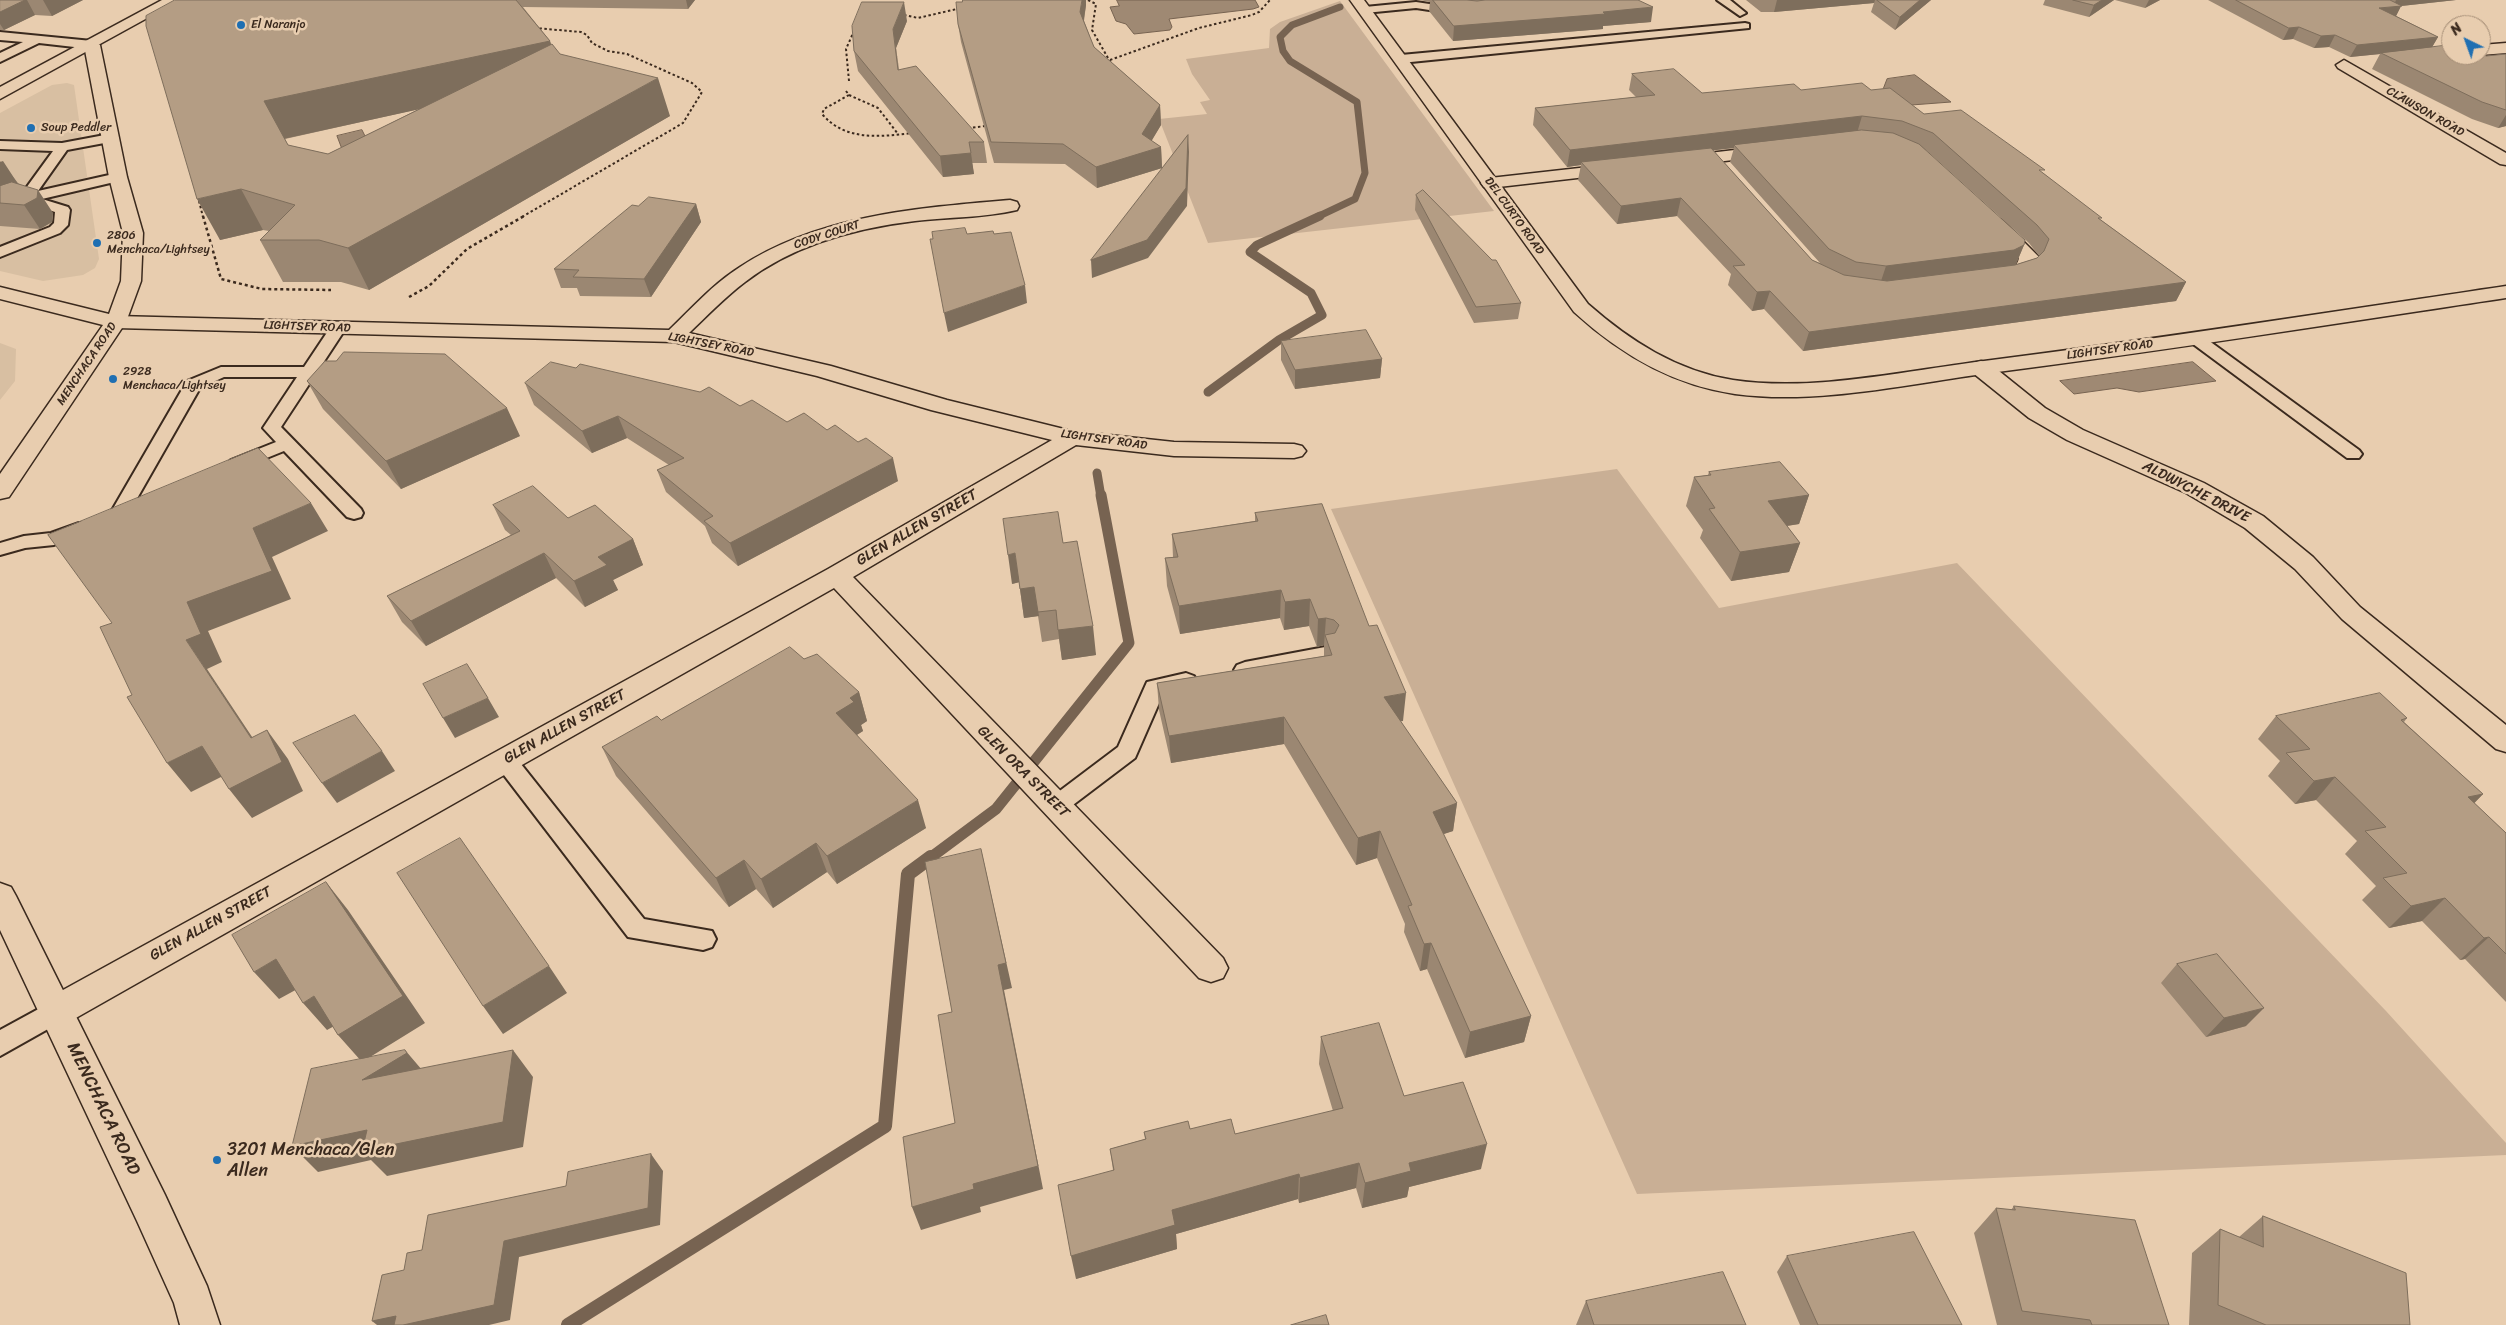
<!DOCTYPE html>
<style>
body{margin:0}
#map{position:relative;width:2506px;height:1325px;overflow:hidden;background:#e8cdaf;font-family:Sriracha,sans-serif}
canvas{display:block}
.north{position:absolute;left:2441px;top:15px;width:50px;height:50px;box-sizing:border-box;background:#e8cdaf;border:1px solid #a38c75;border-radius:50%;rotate:318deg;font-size:14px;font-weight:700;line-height:20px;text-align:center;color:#3b2a1e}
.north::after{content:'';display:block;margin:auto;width:18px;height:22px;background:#1f6fb2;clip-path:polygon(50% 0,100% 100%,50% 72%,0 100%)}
</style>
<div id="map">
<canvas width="2506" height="1325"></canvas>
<div class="north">N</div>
</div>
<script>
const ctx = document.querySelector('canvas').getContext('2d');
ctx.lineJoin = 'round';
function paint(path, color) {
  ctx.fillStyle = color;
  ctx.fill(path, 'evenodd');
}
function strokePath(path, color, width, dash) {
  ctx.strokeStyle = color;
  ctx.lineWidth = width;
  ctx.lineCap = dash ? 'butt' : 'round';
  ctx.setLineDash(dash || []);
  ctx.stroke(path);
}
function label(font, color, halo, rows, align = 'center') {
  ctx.font = font + ' Sriracha,sans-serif';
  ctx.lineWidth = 5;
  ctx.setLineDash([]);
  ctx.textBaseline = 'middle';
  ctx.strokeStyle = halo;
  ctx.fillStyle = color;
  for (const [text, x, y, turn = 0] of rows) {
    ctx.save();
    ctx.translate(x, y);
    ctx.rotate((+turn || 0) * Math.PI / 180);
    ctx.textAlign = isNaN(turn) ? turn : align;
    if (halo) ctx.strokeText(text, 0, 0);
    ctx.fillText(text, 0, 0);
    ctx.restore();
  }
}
paint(new Path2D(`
 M67 83 74 85 99 259 95 268 83 275 43 281 0 271V113L52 85Z
 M0 343 16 349 15 381 0 400Z`), '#d8bfa2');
paint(new Path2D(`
 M1340 1 1494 211 1208 243 1159 119 1207 114 1200 102 1210 100 1192 74 1186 59 1269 48 1270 29 1280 22Z
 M1617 469 1719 608 1957 563 2386 1011 2506 1143V1155L1637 1194 1331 509Z`), '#c9af95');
const water = new Path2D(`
 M1117 0H1255L1259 7 1253 9 1169 19 1172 27 1170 30 1134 34 1126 24 1116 21 1110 7 1119 6Z
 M1915 75 1951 102 1898 106 1882 92 1887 79Z
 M362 130 366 138 345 157 337 136Z
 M2193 362 2216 381 2139 392 2117 388 2074 394 2060 381Z`);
paint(water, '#9f8973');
strokePath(water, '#776351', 1);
strokePath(new Path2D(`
 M1317 217 1355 199 1365 173 1357 102 1290 61 1283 51 1280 37 1292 25 1340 7`), '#776351', 7);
strokePath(new Path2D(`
 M1208 392 1279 340 1322 315 1311 293 1250 252 1257 245 1320 216
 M1097 473 1101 497`), '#776351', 9);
strokePath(new Path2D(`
 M930 858 996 809 1129 643 1101 495`), '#776351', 11);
strokePath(new Path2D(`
 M568 1325 885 1126 908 874 931 857`), '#776351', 14);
const service = new Path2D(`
 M1717 0H1730L1746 13 1740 16Z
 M1416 2 1456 8 1462 11 1456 14 1416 8 1365 13 1359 10 1365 7Z
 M1745 23 1749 24V28L1401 63 1395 59 1401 55Z
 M0 32 92 41 98 45 92 49 39 43 0 62V53L23 42 0 40Z
 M110 134 117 138 115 141 67 150 38 191 118 173 125 177 123 180 42 199 68 207 70 210 68 225 60 233 0 257V247L50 227 54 223 55 212 27 203 0 214V205L21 195 53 151 0 149V141L62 143Z
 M338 323 346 328 281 427 361 509 363 513 361 517 354 519 347 517 284 451 237 470 231 468 228 464 231 460 276 442 263 428 297 377H224L200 388 127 516H113L111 512 187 381 221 367H304L332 325Z
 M2195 333 2201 335 2359 450 2362 454 2359 458H2347L2189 341 2187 338 2189 335Z
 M79 523 86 525 89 529 86 533 54 545 25 548 0 555V543L24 536 51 533Z
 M1325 647 1332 649 1336 654 1332 659 1245 678 1237 675 1234 670 1237 665 1245 662Z
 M1186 673 1194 676 1197 681 1194 686 1163 694 1135 758 1065 811 1057 814 1049 811 1045 805 1049 799 1118 747 1147 682Z
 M505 751 513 754 644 919 712 931 716 939 712 947 703 950 628 937 497 766 494 760 497 754Z
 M55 1000 64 1004 68 1012 64 1020 0 1056V1030Z`);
const minor = new Path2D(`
 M2506 43V53L2481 55V45Z
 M2344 60 2506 153V165L2500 164 2338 68 2336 65Z
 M1769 146 1775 147 1778 151 1775 155 1683 166 1677 165 1674 161 1677 157 1683 156Z
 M1615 164 1621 165 1624 169 1621 173 1490 188 1484 187 1481 183 1484 179 1490 178Z
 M1010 200 1017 202 1019 206 1017 210C984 218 948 217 915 221 856 228 793 245 745 282 725 297 707 316 689 333L831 366 947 400 1072 431 1174 442 1294 444 1302 446 1306 451 1302 456 1294 458 1174 456 1076 445 853 577 1223 958 1228 968 1223 978 1211 982 1199 978 834 588 67 1023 55 1027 43 1023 38 1012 43 1001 828 569 1052 440 931 410 817 376 674 342 116 328 109 326 106 322 109 318 116 316 669 330C692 308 713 284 740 267 819 215 918 208 1010 200Z
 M1995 218 2002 220 2039 257C2035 278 2011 286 1991 281L1988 277 1991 273C2003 270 2016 272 2019 258L1986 224 1988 220Z
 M1981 361 1989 363 2045 408 2083 430 2204 483 2263 516 2313 557 2360 607 2506 725V752L2496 749 2342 619 2295 569 2245 528 2186 493 2067 440 2029 418 1973 373 1970 368 1973 363Z`);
const tertiary = new Path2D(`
 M1350 0H1364L1588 304C1630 341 1677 371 1733 380 1813 392 1904 371 1984 361 2158 339 2332 312 2506 286V298C2334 324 2162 351 1990 373 1908 384 1817 405 1735 394 1672 385 1620 354 1574 312Z`);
const secondary = new Path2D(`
 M92 40 100 45 127 177 143 233 141 281 126 322 9 497 0 499V474L103 325 0 299V287L109 314 121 281 123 233 109 177 84 45Z
 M0 883 11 887 16 896 165 1195 207 1286 220 1325H180L174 1303 137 1221 0 930Z`);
const primary = new Path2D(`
 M162 0H180L0 99V87Z`);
strokePath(service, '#3b2a1e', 4);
strokePath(minor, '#3b2a1e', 3);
strokePath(tertiary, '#3b2a1e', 3);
strokePath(secondary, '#3b2a1e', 3);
strokePath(primary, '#3b2a1e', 3);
strokePath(new Path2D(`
 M1088 0 1096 4 1092 30 1112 65
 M904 15 918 18 961 8
 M1110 60 1199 28 1252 15 1259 12 1270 0
 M849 81 846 49 854 31
 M846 91 849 95 878 108 898 134
 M849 95 824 109 822 114C845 141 879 137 912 133
 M968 128 986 126
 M199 201 203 217
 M522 217 683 123 702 92 692 83 627 54 608 51 592 43 587 35 581 32 535 28`), '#3b2a1e', 2, [2.5, 2.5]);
strokePath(new Path2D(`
 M203 216 221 279 262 289 331 290
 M409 297 429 286 467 249 524 216`), '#3b2a1e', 2.5, [3, 3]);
paint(service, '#e8cdaf');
paint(minor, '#e8cdaf');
paint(tertiary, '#e8cdaf');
paint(secondary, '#e8cdaf');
paint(primary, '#e8cdaf');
paint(new Path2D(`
 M0 0H83L52 16 35 15 4 30H0Z
 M175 0H695L688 9 523 7 550 41 551 45 560 54 670 116 369 290 341 282H283L260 240 269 231 263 230 220 240ZM419 109 328 154 288 145 285 139Z
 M1420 0H1638L1651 22 1603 26V29L1453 41 1429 11 1430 2Z
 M1746 0H1931L1895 30 1871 12 1874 3 1774 12H1761Z
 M2045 0H2114L2089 17 2043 5Z
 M2115 0H2160L2145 8Z
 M2208 0H2456L2401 6 2396 16 2438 37 2432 47 2486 56 2506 54V126L2498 128 2472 119 2372 69 2380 54 2350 57 2329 47 2314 48 2293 39 2283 40Z
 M1086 5 1084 21 1094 47 1160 105 1161 125 1151 141 1161 147 1162 168 1097 188 1065 164 994 163 961 42 958 24Z
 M907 21 896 48 899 70 984 142 987 163H972L974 174 943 177 858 71 854 51Z
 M1632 74 1702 93 1801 90H1871L1924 114 2043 173 2101 220 2186 282 2176 301 1803 351 1764 309 1752 311 1728 285 1731 274 1677 216 1617 224 1578 180 1581 165 1567 167 1533 125 1535 108 1636 97 1629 90ZM1734 148 1730 162 1820 263 1812 260 1713 150ZM1925 150 1927 151 2029 243 2039 256 2037 258 2011 266 2016 264 2024 245Z
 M0 161 18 183 53 213 52 222 40 229 0 226Z
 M1416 195 1521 303 1518 319 1474 323 1415 210Z
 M696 204 701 222 651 297 580 296 577 288H561L554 269 638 206Z
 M1281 341 1382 359 1380 378 1295 389 1281 360Z
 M307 381 520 436 401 489 323 409Z
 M525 383 740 406 787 422 898 481 738 566 712 543 705 526 666 492 657 470 669 465 627 438 592 453 534 405Z
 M1709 472 1809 495 1799 524 1787 526 1800 543 1789 572 1731 581 1700 538 1703 530 1686 506 1694 477 1708 475Z
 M1322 504 1403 721H1400L1457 803 1453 831 1443 834 1531 1016 1524 1042 1465 1058 1427 969 1420 971 1404 932 1405 924 1377 858 1356 865 1284 744 1171 763 1159 710 1157 683 1324 656V645L1317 647 1309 626 1284 630 1280 618 1180 634 1167 586 1165 558 1173 557 1172 534 1255 521V513Z
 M493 505 568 518 633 539 643 565 613 580 618 590 585 607 556 578 426 646 402 622 387 596 511 535 505 530Z
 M1063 543 1096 655 1062 660 1059 639 1042 642 1038 616 1024 618 1019 582 1012 584Z
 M804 659 859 692 867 721 861 725 863 731 857 735 926 828 837 884 827 872 773 908 756 889 729 907 616 776 602 747Z
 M2276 716 2407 718 2404 722 2483 794 2474 803 2506 833V1002L2465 959 2460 960 2422 921 2389 928 2362 900 2376 886 2345 854 2357 841 2316 800 2295 804 2268 776 2280 761 2258 739Z
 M2177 964 2246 1026 2206 1037 2161 983Z
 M1321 1037 1404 1096 1481 1169 1409 1187 1407 1197 1362 1208 1356 1188 1299 1203 1298 1199 1176 1234 1177 1249 1076 1279 1113 1170 1110 1149 1145 1139 1144 1132 1190 1129 1235 1134 1333 1111 1319 1064Z
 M2014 1206 2169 1325H1997L1974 1233 1996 1208 2011 1210Z
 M2263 1216 2410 1325H2189L2192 1253 2220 1229 2239 1237Z
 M1787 1256 1962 1325H1800L1777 1272Z
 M1586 1301 1746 1325H1576Z`), '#9b8772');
paint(new Path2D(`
 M25 0H27L35 15 4 30 0 24V12Z
 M43 0H83L52 16Z
 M686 0H695L688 9Z
 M1082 0H1086V5L1082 31 1080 12Z
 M1777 0H1875L1874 3 1774 12Z
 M1920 0H1931L1895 30 1900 17Z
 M2102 0H2114L2089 17 2094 5Z
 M2149 0H2160L2145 8Z
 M2396 0H2456L2401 6 2395 18 2379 8 2393 7Z
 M904 2 907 21 896 48 902 90 893 29Z
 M1653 7 1651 22 1603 26V29L1453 41 1454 26Z
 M2299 27 2293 39 2283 40 2289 28Z
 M2335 35 2329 47 2314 48 2321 36Z
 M2438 37 2431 49 2381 53 2380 54 2350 57 2357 45Z
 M550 41 562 78 283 139 264 101Z
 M658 78 670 116 369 290 348 248Z
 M1160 105 1161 125 1145 152 1161 147 1162 168 1097 188 1096 167 1142 134Z
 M2506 115V126L2498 128Z
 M1862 116 1857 133 1734 145V148L1584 165 1581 162V165L1567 167 1570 150Z
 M1188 135 1189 152 1187 206 1148 258 1092 278 1091 260Z
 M971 153 974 174 943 177 940 156Z
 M3 161 18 184 0 203V162Z
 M241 189 263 230 220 240 197 199Z
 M38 190 53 213 52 222 40 229 24 205Z
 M1681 198 1677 216 1617 224 1621 206Z
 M696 204 701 222 651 297 644 279Z
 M2024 245 2016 264 2006 268 1880 284 1886 266Z
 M2186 282 2176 301 1803 351 1809 332Z
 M1025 285 1027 303 948 332 944 313Z
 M1770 291 1764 309 1752 311 1757 292Z
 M1382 359 1380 378 1295 389V370Z
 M507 408 520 436 401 489 386 461Z
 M618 416 627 438 592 453 582 431Z
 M893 458 898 481 738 566 730 543Z
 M1809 495 1799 524 1759 530 1768 501Z
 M311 503 328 531 272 557 291 599 208 631 222 662 207 669 272 767 251 738 186 640 187 602 253 528Z
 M633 539 643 565 613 580 618 590 585 607 574 581 598 557Z
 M1800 543 1789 572 1731 581 1740 552Z
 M544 553 556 578 426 646 411 621Z
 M1015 553 1020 582 1012 584 1008 555Z
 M1034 587 1039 616 1024 618 1020 589Z
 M1281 590 1280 618 1180 634 1179 606Z
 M1310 599 1309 626 1284 630 1285 602Z
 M1326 618 1324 645 1317 647 1318 619Z
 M1093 626 1096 655 1062 660 1058 630Z
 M859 692 867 721 861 725 863 731 845 742 836 713 850 698Z
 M1406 693 1403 721 1381 724 1384 697Z
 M488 698 499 717 455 738 443 718Z
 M1284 717V744L1171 763 1169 736Z
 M267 730 288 759 303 791 252 818 229 789Z
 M202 746 225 775 191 792 167 763Z
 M382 751 395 771 337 803 322 783Z
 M2335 777 2316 800 2295 804 2314 781Z
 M2483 794 2461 817 2468 797Z
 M918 800 926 828 837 884 827 856Z
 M1457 803 1453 831 1429 839 1433 812Z
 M1380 831 1377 858 1356 865 1358 838Z
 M816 843 827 872 773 908 761 879Z
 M981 849 1012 988 1004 990 1043 1189 980 1207 981 1212 921 1230 912 1207 973 1184 998 965Z
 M744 860 756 889 729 907 716 878Z
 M326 882 348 910 425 1023 362 1062 338 1035Z
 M2445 898 2422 921 2389 928 2411 906Z
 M2489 937 2465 959 2460 960 2484 938Z
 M1431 943 1427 969 1420 971 1424 944Z
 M276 959 301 987 279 999 254 972Z
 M549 966 567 993 503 1034 483 1006Z
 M314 996 338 1024 327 1030 303 1003Z
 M2264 1008 2246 1026 2206 1037 2224 1018Z
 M1531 1016 1524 1042 1465 1058 1470 1032Z
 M405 1050 428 1077 362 1080Z
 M513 1050 533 1077 523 1147 387 1176 371 1160 318 1172 292 1146Z
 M1487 1144 1481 1169 1409 1187 1407 1197 1362 1208 1365 1183 1409 1163Z
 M651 1154 663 1171 660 1225 519 1257 510 1320 489 1325H377L372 1321 504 1241Z
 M1359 1163 1356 1188 1299 1203 1300 1178Z
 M1299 1174 1298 1199 1176 1234 1177 1249 1076 1279 1071 1256 1172 1210Z`), '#7e6e5c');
const building = new Path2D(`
 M0 0H25L0 12Z
 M175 0H516L550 41 264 101 288 145 328 154 552 44 560 54 658 78 348 248 319 240H260L295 205 241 189 197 199 146 26V16Z
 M963 0H1082L1080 12 1094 47 1160 105 1142 134 1161 147 1096 167 1063 144 991 142 958 24 956 2H962Z
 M1433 0H1467L1477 1 1485 0H1638L1653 7 1603 12 1605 14 1454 26Z
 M1877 0H1920L1900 17Z
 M2073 0H2102L2094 5Z
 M2236 0H2390L2402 6 2379 8 2438 37 2357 45 2335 35 2321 36 2299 27 2289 28Z
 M862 2H904L893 29 898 70 916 66 984 142H969L971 153 940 156 854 51 852 26Z
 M2451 45V55H2481V53L2486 56 2506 54V110L2482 102 2381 53Z
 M1674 69 1702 93 1794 84 1801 90 1862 83 1871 90 1890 88 1924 114 1961 110 2045 170H2039L2102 218H2098L2186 282 1809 332 1770 291 1757 292 1733 266 1745 265 1681 198 1621 206 1581 162 1711 148 1812 260 1844 275 1887 281 2015 265 2037 258 2044 251 2049 239 2037 225 1933 133 1902 121 1862 116 1570 150 1535 108 1655 95 1632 74Z
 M1862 130 1893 133 1919 144 2025 240 2024 245 2014 250 1886 266 1856 262 1829 249 1734 145Z
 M1188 135 1186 188 1147 240 1091 260Z
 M12 182 38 190 37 198 24 205 0 203V186Z
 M1423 190 1492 260H1496L1521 303 1476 307 1416 195Z
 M649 197 696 204 644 279 573 277 579 270 554 269 632 205 638 206Z
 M965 228 967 234 993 231 994 234 1011 232 1025 285 944 313 930 239H933L932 232Z
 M1366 330 1382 359 1295 370 1281 341Z
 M344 352 445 354 507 408 386 461 307 381 325 361H336Z
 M551 362 576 368 580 364 700 392 709 387 740 406 752 400 787 422 804 413 827 430 835 425 858 442 866 438 893 458 730 543 704 521 713 516 657 470 684 458 618 416 582 431 525 383Z
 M258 448 311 503 253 528 272 571 187 602 201 634 186 640 251 738 267 730 282 762 229 789 202 746 167 763 127 697 132 695 100 627 112 623 48 535Z
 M1780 462 1809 495 1768 501 1800 543 1740 552 1709 509 1715 508 1694 477 1711 475 1709 472Z
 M533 486 568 518 595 505 633 539 598 557 607 565 574 581 544 553 411 621 387 596 520 531 493 505Z
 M1322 504 1369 626 1377 625 1406 693 1384 697 1457 803 1433 812 1531 1016 1470 1032 1431 943 1424 944 1408 906 1412 905 1380 831 1358 838 1284 717 1169 736 1157 683 1332 655 1325 635 1335 633 1339 625 1334 620 1326 618 1318 619 1310 599 1285 602 1281 590 1179 606 1165 558 1178 557 1172 534 1258 521 1255 513Z
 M1058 512 1063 543 1077 541 1093 626 1058 630 1056 610 1038 612 1034 587 1020 589 1015 553 1008 555 1003 519Z
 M790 647 804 659 817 654 859 692 850 698 854 702 836 713 918 800 827 856 816 843 761 879 744 860 716 878 602 747 657 716 661 720Z
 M467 664 488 698 443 718 423 684Z
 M2380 693 2407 718 2401 720 2483 794 2468 797 2506 833V954L2489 937 2484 938 2445 898 2411 906 2383 878 2407 873 2365 831 2386 827 2335 777 2314 781 2286 753 2310 749 2276 716Z
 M355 715 382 751 322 783 293 743Z
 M460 838 549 966 483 1006 397 873Z
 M981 849 1006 963 998 965 1038 1166 973 1184 974 1189 912 1207 903 1137 955 1123 938 1015 952 1012 925 862Z
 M326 882 403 996 338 1035 314 996 303 1003 276 959 254 972 232 935Z
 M2217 954 2264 1008 2224 1018 2177 964Z
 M1379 1023 1404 1096 1463 1082 1487 1144 1409 1163 1411 1171 1365 1183 1359 1163 1300 1178 1299 1174 1172 1210 1175 1225 1071 1256 1058 1185 1114 1170 1110 1149 1146 1139 1144 1132 1188 1121 1190 1129 1231 1119 1235 1134 1343 1108 1321 1037Z
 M405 1050 407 1053 362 1080 513 1050 503 1122 362 1151 367 1130 292 1146 311 1069Z
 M651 1154 648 1208 504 1241 494 1305 403 1325H394L396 1316 372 1321 382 1275 404 1270 407 1253 422 1250 428 1215 566 1186 568 1172Z
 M2014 1206 2135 1220 2169 1325H2092L2090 1320 2022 1311 1996 1208 2015 1210Z
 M2263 1216 2406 1273 2410 1325H2266L2218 1305 2220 1229 2263 1247Z
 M1914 1232 1962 1325H1818L1787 1256Z
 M1723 1272 1746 1325H1594L1586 1301Z
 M1326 1315 1329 1325H1291Z`);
paint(building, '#b49d84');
strokePath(building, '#7e6e5c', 1);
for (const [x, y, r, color] of [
 [241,25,5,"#1f6fb2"],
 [31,128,5,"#1f6fb2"],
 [97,243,5,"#1f6fb2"],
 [113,379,5,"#1f6fb2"],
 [217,1160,5,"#1f6fb2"]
]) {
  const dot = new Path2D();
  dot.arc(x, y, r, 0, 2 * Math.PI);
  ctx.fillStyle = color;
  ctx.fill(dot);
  strokePath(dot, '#e8cdaf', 2);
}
label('12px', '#3b2a1e', '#e8cdaf', [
 ["El Naranjo",251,25],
 ["Soup Peddler",41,128],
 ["2806",107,236],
 ["Menchaca/Lightsey",107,250],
 ["2928",123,372],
 ["Menchaca/Lightsey",123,386]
], 'left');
label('12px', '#3b2a1e', '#e8cdaf', [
 ["CLAWSON ROAD",2425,112,30],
 ["DEL CURTO ROAD",1514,216,54],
 ["CODY COURT",827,235,-18],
 ["LIGHTSEY ROAD",307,327,2],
 ["LIGHTSEY ROAD",711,345,11],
 ["LIGHTSEY ROAD",2110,350,-8],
 ["MENCHACA ROAD",87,364,-56],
 ["LIGHTSEY ROAD",1104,440,8]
]);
label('15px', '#3b2a1e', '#e8cdaf', [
 ["ALDWYCHE DRIVE",2196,492,27],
 ["GLEN ALLEN STREET",917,528,-30],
 ["GLEN ALLEN STREET",565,727,-29],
 ["GLEN ORA STREET",1023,772,45],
 ["GLEN ALLEN STREET",211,924,-29]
]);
label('18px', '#3b2a1e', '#e8cdaf', [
 ["MENCHACA ROAD",103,1109,64]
]);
label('18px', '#3b2a1e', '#e8cdaf', [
 ["3201 Menchaca/Glen",227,1150],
 ["Allen",227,1171]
], 'left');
</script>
